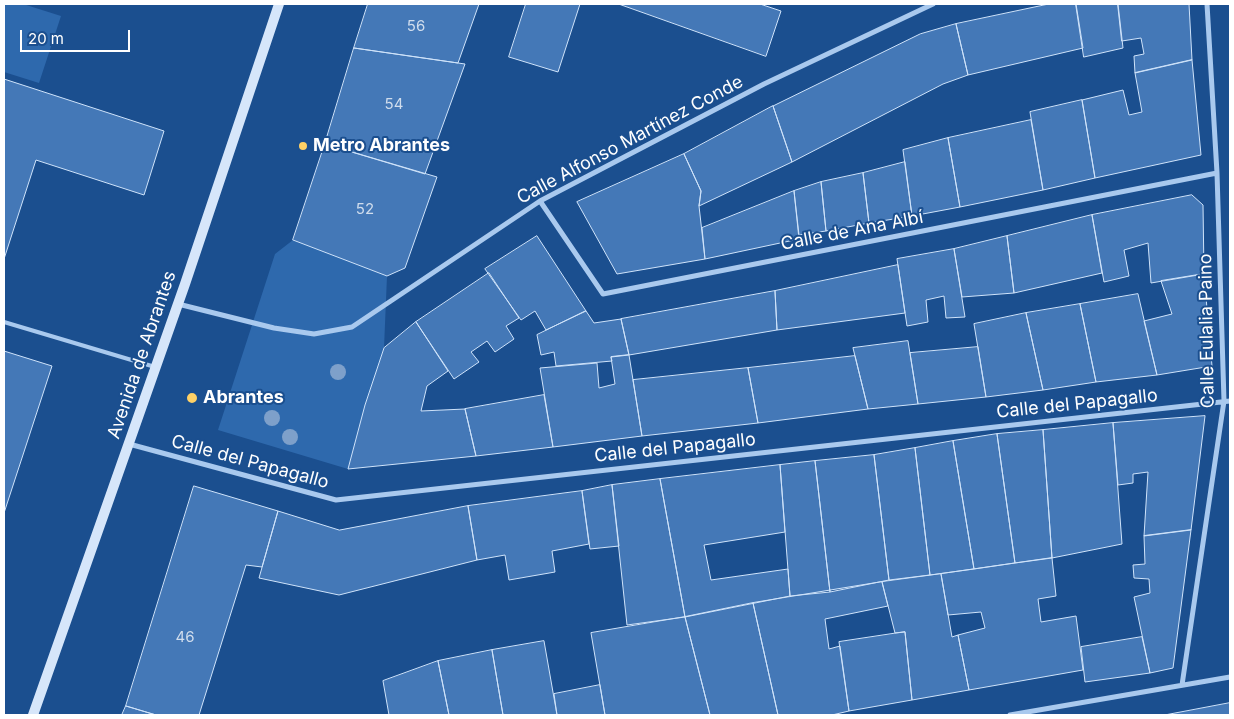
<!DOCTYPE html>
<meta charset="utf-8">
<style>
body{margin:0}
#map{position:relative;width:1234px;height:719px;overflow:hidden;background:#1b4f8f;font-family:Inter,sans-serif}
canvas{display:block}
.frame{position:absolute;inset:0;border:5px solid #fff;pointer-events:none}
.scale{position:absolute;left:20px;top:30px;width:110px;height:22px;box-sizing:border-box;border:2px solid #fff;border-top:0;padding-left:6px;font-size:15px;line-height:18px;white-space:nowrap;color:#fff;-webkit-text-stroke:4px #1b4f8f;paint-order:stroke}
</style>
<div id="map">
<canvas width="1234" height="719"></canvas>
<div class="frame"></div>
<div class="scale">20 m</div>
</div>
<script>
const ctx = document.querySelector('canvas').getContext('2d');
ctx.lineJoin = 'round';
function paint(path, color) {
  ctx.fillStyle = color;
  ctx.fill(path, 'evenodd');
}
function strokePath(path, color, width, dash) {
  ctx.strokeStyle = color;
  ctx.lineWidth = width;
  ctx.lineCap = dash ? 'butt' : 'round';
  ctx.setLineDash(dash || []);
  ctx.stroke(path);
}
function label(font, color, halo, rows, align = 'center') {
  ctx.font = font + ' Inter,sans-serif';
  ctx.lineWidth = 4;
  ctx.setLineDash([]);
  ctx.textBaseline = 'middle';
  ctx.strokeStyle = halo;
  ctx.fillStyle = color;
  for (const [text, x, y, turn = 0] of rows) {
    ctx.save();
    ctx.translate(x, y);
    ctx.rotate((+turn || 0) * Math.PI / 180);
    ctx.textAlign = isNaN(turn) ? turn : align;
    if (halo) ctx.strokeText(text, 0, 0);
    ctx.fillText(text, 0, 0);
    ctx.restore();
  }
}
paint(new Path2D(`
 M4 4H23L61 16 39 83 4 72Z
 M293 240 387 276 384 348 348 469 218 430 275 254Z`), '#2e69ad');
const building = new Path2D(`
 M368 4H479L458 63 354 48Z
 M526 4H580L558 72 509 57Z
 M619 4H760L781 11 766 56Z
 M1049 4H1076L1083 48 968 75 956 24Z
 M1076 4H1118L1123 48 1084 57Z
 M1118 4H1189L1192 60 1135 73 1134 56 1144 54 1141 38 1122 41Z
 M956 24 968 75 943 84 792 162 773 106 920 34Z
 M354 48 465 64 425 174 325 144Z
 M1192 60 1201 155 1095 178 1082 100 1123 90 1129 115 1142 112 1135 73Z
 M4 79 164 131 144 195 36 160 4 259Z
 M1082 100 1095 178 1043 190 1030 112Z
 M773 106 792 162 699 206 701 191 684 154Z
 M1031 120 1043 190 960 207 948 138Z
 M948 138 960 207 912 216 903 150Z
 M325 144 437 177 405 268 387 276 293 240Z
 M684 154 701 191 699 206 705 259 617 274 577 202Z
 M905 162 912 216 869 223 863 173Z
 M863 173 869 223 826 231 821 182Z
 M821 182 826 231 799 235 794 191Z
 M794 191 799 239 705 259 702 228Z
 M1192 195 1203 205 1204 274 1151 283 1148 243 1124 250 1129 276 1104 282 1092 215Z
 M1092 215 1102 273 1014 293 1007 236Z
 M537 236 586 311 546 330 535 311 521 320 485 269Z
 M1007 236 1014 293 962 297 954 249Z
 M954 249 965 317 946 318 944 296 926 300 928 322 907 326 897 259Z
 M898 265 905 313 777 330 775 291Z
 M489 273 519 318 506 326 514 339 495 352 487 341 471 352 479 362 454 379 416 322Z
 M1204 274 1212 366 1157 375 1144 321 1172 314 1161 281Z
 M775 291 777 330 629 355 621 319Z
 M1138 294 1157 375 1096 382 1080 304Z
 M1080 304 1096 382 1043 390 1026 313Z
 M586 311 594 323 621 319 629 355 611 357 612 361 556 366 554 352 541 355 537 335Z
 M1026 313 1043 390 986 397 974 324Z
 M416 322 448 371 427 386 421 411 465 409 476 456 348 469 365 405 384 348Z
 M908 341 918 404 868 409 853 348Z
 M978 347 986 397 918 404 910 353Z
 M4 351 52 366 4 513Z
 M629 355 642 436 553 447 540 368 597 363 599 388 615 384 611 357Z
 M855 356 868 409 758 423 748 368Z
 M748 368 758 423 642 436 633 380Z
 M544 395 553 447 476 456 465 409Z
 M1205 416 1191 530 1144 536 1148 472 1133 474V483L1118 485 1113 423Z
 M1113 423 1122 544 1052 558 1043 430Z
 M1043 430 1052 558 1015 563 997 434Z
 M997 434 1015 563 974 569 953 441Z
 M953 441 974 569 930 575 915 448Z
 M915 448 930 575 889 580 874 455Z
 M874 455 889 580 830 592 815 461Z
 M815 461 830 592 790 596 780 465Z
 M780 465 785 532 704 545 711 580 788 569 790 596 685 617 660 479Z
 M660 479 685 617 627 625 612 485Z
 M612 485 619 546 590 549 582 491Z
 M194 486 278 511 262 567 246 565 199 715H156L126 706Z
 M582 491 589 544 552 551 555 572 509 580 505 555 477 560 468 506Z
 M468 506 477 560 339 595 259 578 278 511 339 530Z
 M1191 530 1173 668 1150 673 1134 597 1150 593 1149 579 1134 578 1133 565 1145 564 1144 536Z
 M1052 558 1056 596 1038 599 1041 622 1076 616 1083 670 969 690 958 635 985 628 981 612 948 615 941 574Z
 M941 574 952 637 958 635 969 690 912 700 905 632 895 633 882 582Z
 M882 582 888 606 825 619 829 649 840 646 849 711 832 715H778L753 603Z
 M753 603 778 715H710L685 617Z
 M685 617 710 715H605L591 633Z
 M905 632 912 700 849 711 839 642Z
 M1142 637 1150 673 1085 682 1081 647Z
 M544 641 557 715H503L492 650Z
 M492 650 503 715H449L438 661Z
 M438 661 449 715H389L383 681Z
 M600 685 605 715H557L554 694Z
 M1230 703V715H1165Z
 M126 706 156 715H122Z`);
paint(building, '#4478b7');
strokePath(building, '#cfe3fa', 1);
strokePath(new Path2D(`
 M4 322 155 367`), '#a9c9ee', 4);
strokePath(new Path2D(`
 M540 201 603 294 1217 173
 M178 304 274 328 314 334 352 327 540 201 764 84 933 4
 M129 444 336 500 1230 401
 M1182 685 1224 401 1217 173 1207 4
 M1010 715 1230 677`), '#a9c9ee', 5);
strokePath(new Path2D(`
 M33 715 185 284 279 4`), '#d6e6fa', 10);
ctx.fillStyle = '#7ea0ca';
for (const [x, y] of [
 [338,372],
 [272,418],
 [290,437]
]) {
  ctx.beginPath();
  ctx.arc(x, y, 8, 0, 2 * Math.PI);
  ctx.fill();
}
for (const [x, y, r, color] of [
 [303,146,5,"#ffd166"],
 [192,398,6,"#ffd166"]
]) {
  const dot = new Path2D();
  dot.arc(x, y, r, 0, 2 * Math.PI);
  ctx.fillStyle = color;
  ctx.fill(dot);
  strokePath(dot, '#1b4f8f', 2);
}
label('15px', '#d0dded', null, [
 ["56",416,26],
 ["54",394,104],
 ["52",365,209],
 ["46",185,637]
]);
label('18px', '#fff', '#1b4f8f', [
 ["Calle Alfonso Martínez Conde",630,140,-28],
 ["Calle de Ana Albí",852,231,-11],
 ["Calle Eulalia Paino",1207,331,-91],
 ["Avenida de Abrantes",142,355,-71],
 ["Calle del Papagallo",1077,404,-6],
 ["Calle del Papagallo",675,448,-6],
 ["Calle del Papagallo",250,462,15]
]);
label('bold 18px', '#fff', '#1b4f8f', [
 ["Metro Abrantes",313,146],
 ["Abrantes",203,398]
], 'left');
</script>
